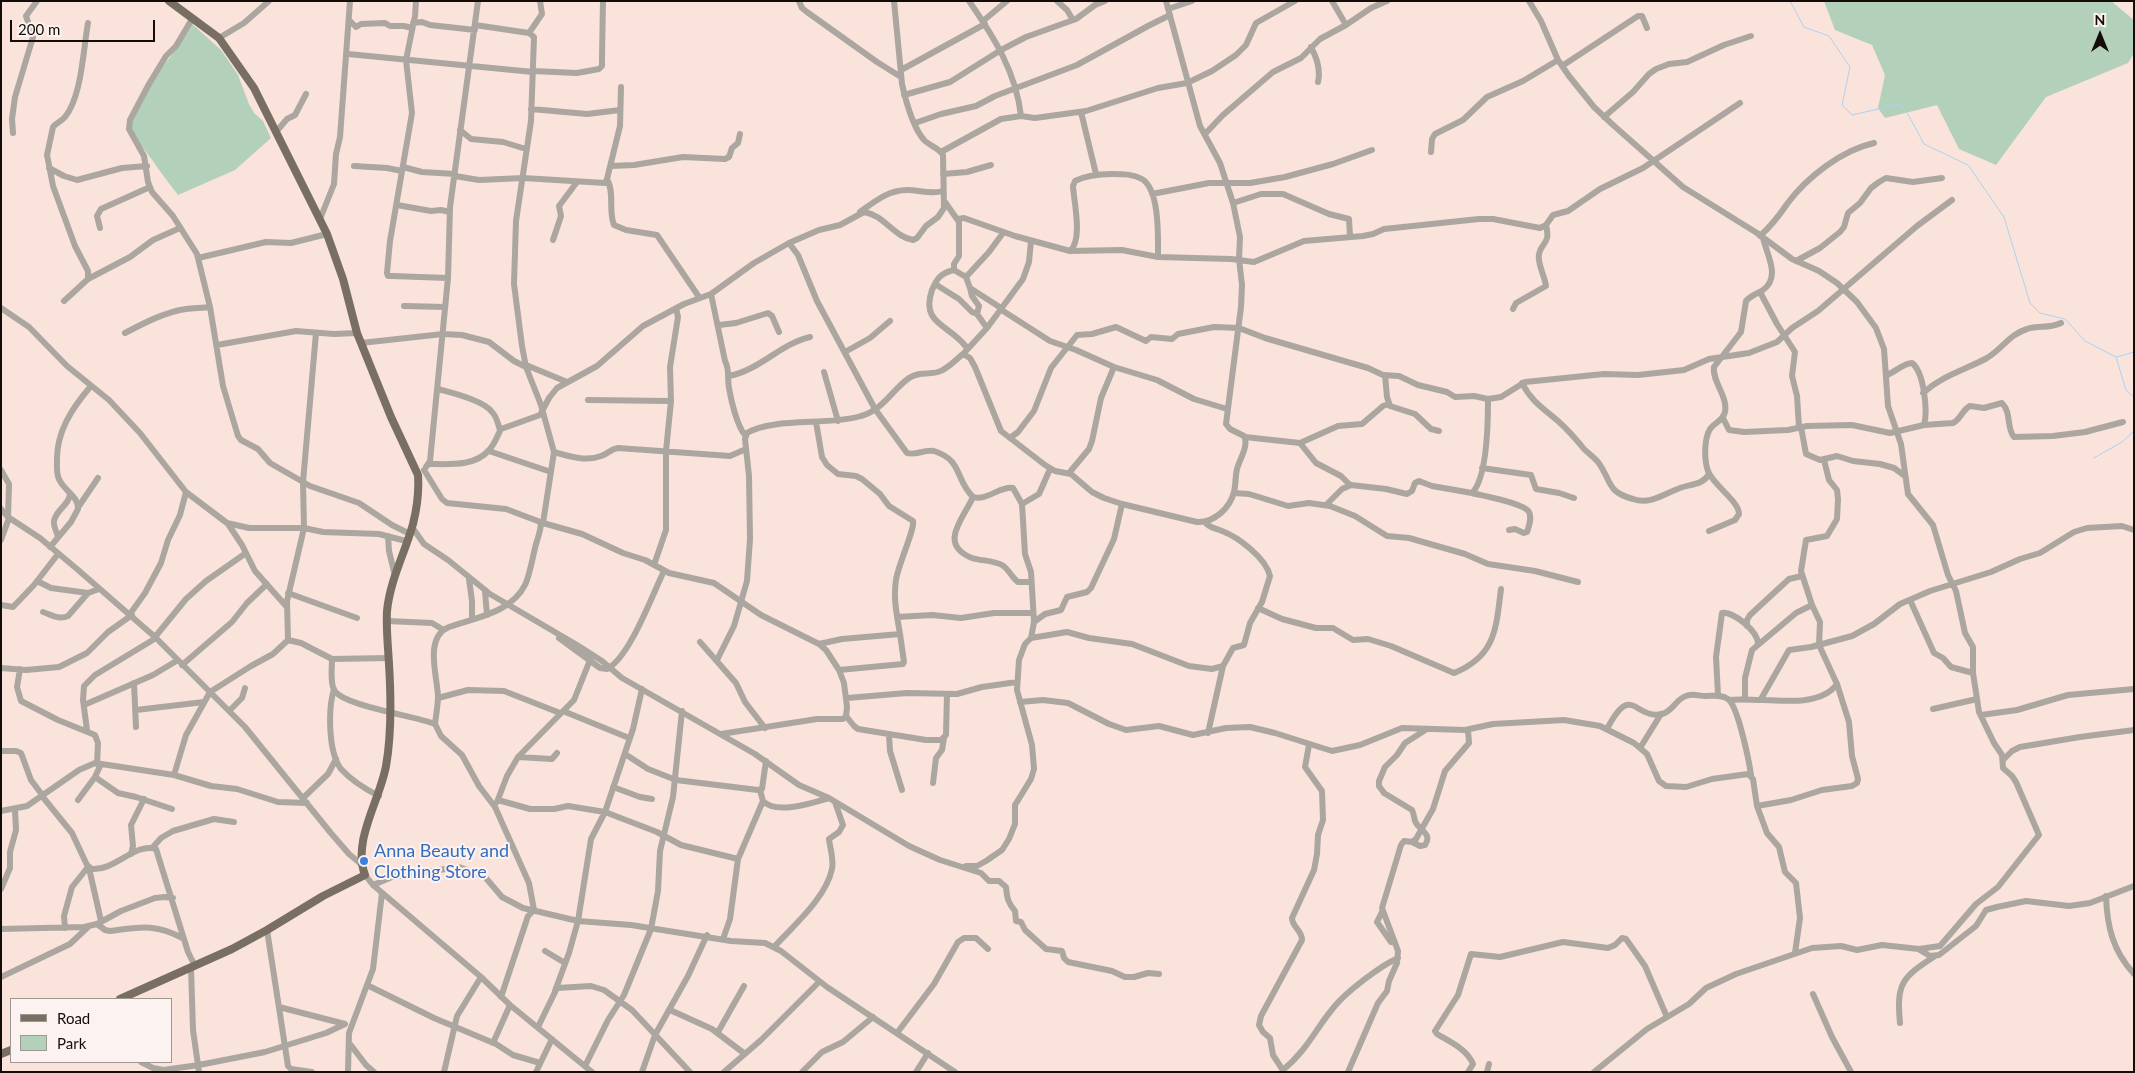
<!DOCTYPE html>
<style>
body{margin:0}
#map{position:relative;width:2135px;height:1073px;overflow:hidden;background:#f9e3db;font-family:Lato,sans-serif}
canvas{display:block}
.frame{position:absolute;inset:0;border:2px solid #130c09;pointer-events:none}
.legend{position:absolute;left:10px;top:998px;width:162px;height:65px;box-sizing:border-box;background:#fcf3f0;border:1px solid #9f9794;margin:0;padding:6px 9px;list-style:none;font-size:15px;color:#130c09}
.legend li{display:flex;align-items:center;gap:10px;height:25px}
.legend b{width:25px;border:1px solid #9f9794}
.north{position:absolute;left:2075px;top:10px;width:50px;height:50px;-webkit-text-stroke:4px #fcf3f0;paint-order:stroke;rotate:0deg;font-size:14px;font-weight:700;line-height:20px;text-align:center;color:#130c09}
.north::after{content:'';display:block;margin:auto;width:18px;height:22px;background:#130c09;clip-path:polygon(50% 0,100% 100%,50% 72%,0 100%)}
.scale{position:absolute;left:10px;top:20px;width:145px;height:22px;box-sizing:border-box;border:2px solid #130c09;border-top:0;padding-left:6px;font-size:15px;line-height:18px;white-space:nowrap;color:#130c09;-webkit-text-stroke:4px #fcf3f0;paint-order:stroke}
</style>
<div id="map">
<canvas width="2135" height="1073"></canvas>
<div class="frame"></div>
<ul class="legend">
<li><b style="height:6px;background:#786f62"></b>Road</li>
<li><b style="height:14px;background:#b3d0bb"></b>Park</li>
</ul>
<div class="north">N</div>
<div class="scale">200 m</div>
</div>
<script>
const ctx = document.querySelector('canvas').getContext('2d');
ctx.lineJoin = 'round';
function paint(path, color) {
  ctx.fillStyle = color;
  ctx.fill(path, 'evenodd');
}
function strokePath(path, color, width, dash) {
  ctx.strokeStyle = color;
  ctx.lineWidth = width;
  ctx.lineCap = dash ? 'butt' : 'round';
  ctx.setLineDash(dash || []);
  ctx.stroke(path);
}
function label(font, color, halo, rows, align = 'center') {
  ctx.font = font + ' Lato,sans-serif';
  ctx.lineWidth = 4;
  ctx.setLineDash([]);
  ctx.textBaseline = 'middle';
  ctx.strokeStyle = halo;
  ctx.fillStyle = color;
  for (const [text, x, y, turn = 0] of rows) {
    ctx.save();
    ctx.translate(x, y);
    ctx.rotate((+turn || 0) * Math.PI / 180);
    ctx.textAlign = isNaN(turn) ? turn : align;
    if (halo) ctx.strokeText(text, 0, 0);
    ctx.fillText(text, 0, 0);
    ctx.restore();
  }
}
paint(new Path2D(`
 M1824 1H2111L2134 20V53L2128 63 2046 97 1996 165 1959 149 1937 105 1885 118 1878 108 1885 75 1872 45 1835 30Z
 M189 21 221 50 238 75 249 104 254 113 263 121 271 138 235 170 178 195C166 180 156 165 144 149 138 140 133 137 128 126L145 89 171 56Z`), '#b3d0bb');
strokePath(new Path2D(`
 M1790 1 1804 27 1829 36 1850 67 1842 105 1852 115 1900 104 1909 116 1924 144 1968 165 2004 217 2030 303 2040 313 2065 319 2085 341 2116 357 2126 390 2134 397
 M2117 357 2134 352
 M2094 458 2122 442 2134 431`), '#a9d3f4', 1);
strokePath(new Path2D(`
 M416 1 415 16 406 60 412 113 390 241 387 273 388 276H392L448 278
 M799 1 802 8 807 12 877 62 901 77
 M969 1C994 37 1016 72 1021 116
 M1057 1 1067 10 1073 20
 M1332 1 1346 25
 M1529 1 1541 21 1558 60 1569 76 1594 107 1612 124 1683 187 1757 233 1792 259 1819 271 1837 283 1857 302 1876 328 1884 349 1888 406 1901 444 1908 494 1933 525 1948 575 1956 591 1965 633 1973 647V673L1979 712 1994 743 2002 755 2003 768 2012 776 2016 782 2039 835 1998 887 1976 904 1940 946 1919 949 1882 945 1857 950 1841 946 1812 948 1736 974 1706 988 1689 1004 1647 1029 1594 1072
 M1168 9 1192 1
 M192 19 176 46 166 56 149 84 130 120 129 129 144 156 148 182 152 192 173 216 197 254 210 307 223 386 238 436 241 440 258 449 270 463 310 486 359 503 392 525 410 534
 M350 21 356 27 361 24 385 23 390 26H404L412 28
 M983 21 1007 1
 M413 23 422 22 430 25 475 30
 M475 25 529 33 534 37 531 121 516 221 514 284 522 346 526 367 541 405 554 452 543 523
 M529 33 542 14 540 1
 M219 38 244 23 269 1
 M1311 47C1317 58 1321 69 1318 82
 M348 54 533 72
 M1562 66 1638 16H1642L1647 28
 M901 70 985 24
 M533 71 577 73 599 69 602 66V57L603 1
 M904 95 950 82 1001 50 1026 37 1076 19 1095 5 1105 1
 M531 109 587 114 620 110
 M1081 112 1096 174
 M1604 117 1633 92 1649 74 1656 69 1669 64 1687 62 1724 45 1751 36
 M915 123 941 114 976 106 995 96 1077 65 1148 26 1170 15
 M460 130 471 139 503 142 526 149
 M276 132 287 119 295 115 306 94
 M13 133 12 119 15 97 33 37 26 16 37 1
 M1205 134 1223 115 1273 72 1301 58 1320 39 1346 25 1371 8 1387 1
 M941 152 1001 119 1021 116 1035 118 1086 111 1158 88 1187 83 1212 71 1236 55 1246 45 1256 23 1295 1
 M1431 152 1432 139 1435 134 1463 120 1487 97 1523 81 1558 60
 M354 166 387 168 402 171
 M611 166 634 165 683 157 725 159 729 157 732 148 738 143 740 134
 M403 167 422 172 455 174
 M49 168 64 176 77 180 122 168 147 166
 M943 174 967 172 991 165
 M455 176 479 180 523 178 605 183 607 179 620 126 621 87
 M607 179C615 193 608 211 614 225L626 230 657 235 699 297
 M1152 194 1209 183H1250L1285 177 1333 164 1372 150
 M945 202 959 222V256L954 264V270L966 277 970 288 1001 308
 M1233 203 1261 194H1283L1329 214 1349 219 1350 236
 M397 205 431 211 441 210 450 212
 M860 212C874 202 888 190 907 190 920 190 930 195 943 191
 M320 219 334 184 336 154 340 137 350 1
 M958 219 964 218 1015 236 1070 251 1122 250 1158 257 1231 259 1254 262 1304 241 1363 236 1373 234 1384 229 1479 219H1493L1540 228 1546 225 1553 215 1568 211 1600 189 1643 168 1740 103
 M100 228 97 216 101 209 150 187
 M1760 236C1771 226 1779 216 1787 204 1807 177 1842 150 1874 143
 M553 240 561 216 559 206 577 182
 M789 243 798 255 817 301 875 409 907 453C916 456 924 449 934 451 963 460 955 480 973 497 987 501 1000 486 1013 488L1022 504 1025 554 1031 572 1034 622
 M1070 251C1083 240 1074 203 1073 186L1075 181C1087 175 1099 174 1112 174 1123 174 1133 174 1142 179 1160 190 1158 238 1158 257
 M198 258 266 242 291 243 327 234
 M1796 261 1820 248 1840 232 1844 227 1848 213 1860 203 1871 188 1879 182 1886 178 1913 182 1942 178
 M954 270C941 273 937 278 932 290 920 325 950 324 967 348
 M966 277 989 252 1003 233
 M88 279V271L75 246 53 186 47 155 53 127C56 123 62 121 65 117 82 96 83 50 88 23
 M935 284 959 299 972 312 977 314
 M970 288 972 296 979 306 977 314 987 328
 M1760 292 1777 324 1795 352 1792 376 1797 396 1799 427
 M711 294 725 361C730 370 727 378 729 388 731 400 737 426 745 435
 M64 301 88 279 130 257 153 240 180 228
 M404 306 445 307
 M1 308 29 327 67 366 109 400 140 433 186 492 227 523 249 528H304L323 532 379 534 406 541
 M1000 309 1050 341 1076 350 1114 367 1157 380 1194 399 1227 409
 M1513 309 1516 303 1546 286C1545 276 1537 264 1539 254 1541 242 1551 245 1546 225
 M719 325 736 323 768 313 772 316 779 332
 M125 333C144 323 165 312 186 309 194 308 202 308 210 307
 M361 343 443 334 462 335 489 342 514 361 526 367
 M217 345 296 331 334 334 357 333
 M845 352 870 338 890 321
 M964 353 987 328 1023 279 1029 262 1031 241
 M526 365 567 382
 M824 372 838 421
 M1385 375 1387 397 1390 406 1415 414 1431 429 1439 431
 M1887 375C1895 372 1904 363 1912 363 1924 372 1928 411 1924 425
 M729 376C760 370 780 344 810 337
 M1522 383C1531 401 1544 409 1558 421 1568 430 1576 439 1584 449 1589 454 1594 457 1598 462 1612 481 1606 492 1633 499 1651 505 1663 494 1680 488 1691 484 1703 485 1709 474
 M438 389C452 393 483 400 492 412 497 417 498 424 500 430
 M1923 393C1943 375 1965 370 1987 358 2002 349 2010 334 2027 329 2039 325 2049 329 2061 323
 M588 400 671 401
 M1723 418 1729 430 1744 432 1788 430 1807 426 1852 425 1890 433 1924 425 1953 423C1961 419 1962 410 1970 406L1984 408 2002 403C2012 413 2006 428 2014 437L2053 436 2085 432 2123 422
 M816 422 822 457 827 465 838 474 856 476 862 479 880 494 889 506 913 521C915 529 898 565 896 580 893 598 897 616 900 634
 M1801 427 1806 454 1820 460 1837 456 1853 461 1880 464 1894 468 1905 476
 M1245 437 1300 443 1338 426 1362 424 1383 406 1389 404
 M1010 438 1018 432 1034 411 1051 368 1077 335 1092 334 1116 327 1146 341 1151 337 1172 339 1178 334 1214 327 1239 328 1265 338 1368 368 1383 375 1399 376 1418 385 1447 392 1455 397 1474 396 1488 399 1501 397 1525 382 1604 374 1638 375 1684 370 1709 359 1749 353 1777 342 1792 328 1818 311 1917 226 1952 200
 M1300 443 1316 463 1341 476 1350 485
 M489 451 551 472
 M554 452C568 456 586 462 601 456 608 454 610 449 618 448L730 456 746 449
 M428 464C448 464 475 467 489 450 495 444 497 436 501 429L540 415 549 398 557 388 597 366 643 326 684 304 711 294 754 263 789 243 819 230 840 225 864 212C884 215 894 237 913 240L917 238 926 226 938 217 944 208 943 155C939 148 930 146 924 140 912 126 906 102 902 84L894 1
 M426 467 430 461 448 278 450 207 478 1
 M1482 468 1531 475 1536 489 1559 493 1574 498
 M1 470 9 484 8 517
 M424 470 442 499 447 503 506 509 543 523 582 534 623 553 645 560 669 573 714 583 761 615 819 644 826 650 839 670 844 683 847 707 846 716 843 719H817L721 734
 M1069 473 1089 449 1092 441 1101 398 1114 367
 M1234 493 1249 494 1288 506 1309 503 1330 506 1355 516 1387 536 1409 538 1465 554 1488 564 1535 571 1578 582
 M1472 493C1483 496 1524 503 1529 512 1532 518 1529 526 1527 532L1524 533 1515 529 1509 530
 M973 497C964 518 937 544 972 558 981 561 993 560 1002 565 1009 569 1011 577 1018 582H1031
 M1022 504 1039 494 1050 469
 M1326 505 1342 489 1351 485 1386 489 1407 494 1412 491 1415 483 1419 481 1432 486 1472 493C1487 478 1488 421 1488 399
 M79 506 98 478
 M1 509 8 517 40 538 77 569 155 637 245 727 330 832 349 854 361 864
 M228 524 242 545 255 571 286 606
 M412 527 424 544 448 560 490 594 577 645 602 661 622 678 755 754 799 785 829 798 909 846 940 860 981 873 989 881H999L1006 887C1007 898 1008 903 1015 911L1016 921 1021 922 1025 930 1046 949 1062 951 1064 958 1068 962 1112 971 1125 977H1134L1148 973 1159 974
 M1709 531 1735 520 1739 514C1739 501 1713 485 1708 471 1704 460 1704 439 1710 429 1715 422 1723 421 1725 412 1728 396 1712 382 1714 367L1741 332 1746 301C1751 295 1757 294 1763 290 1781 277 1767 255 1763 238
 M388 536 389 551 395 576
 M58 537C57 532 53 526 54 521 56 509 70 505 70 493
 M1 540 9 518
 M50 547 71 522 78 509C79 497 65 491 60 481 56 475 57 468 57 462 56 432 72 408 91 386
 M654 565 666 530V451L671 401 670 367 678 317 676 308
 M469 579 472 601V619
 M37 581 51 588 88 593
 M485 591 487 615
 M288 593 357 618
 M1910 600 1934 653 1943 658 1951 667 1973 673
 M1 605 13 607 34 585 58 554
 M1258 608 1282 619 1316 628H1333L1353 640 1368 639 1391 646 1454 673C1496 656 1496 628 1501 589
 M43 612C52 615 59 620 68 616L88 593 99 589
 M130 614 145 593 161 563 168 540 180 515 186 492
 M897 617 932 615 961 618 994 613H1033
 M387 621 432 623 442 629
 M1747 626V620L1750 615 1789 579 1802 576
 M155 637 186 599 206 581 246 553
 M559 638 600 668 607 669C630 657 652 595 664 571
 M1031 638 1067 632 1089 638 1132 644 1189 666 1212 669 1223 666 1233 648 1244 645 1250 623 1262 602 1270 576C1266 558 1238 537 1222 531 1215 528 1209 528 1205 522
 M288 640 301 643 332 659 389 658
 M700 642 736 683 745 702 765 728
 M819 644 842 639 900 634 904 662 903 664 839 670
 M332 659C332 668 330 682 334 690 343 706 416 716 435 724L441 736 462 755 479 786 495 807 529 883 534 910 528 916 501 997
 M717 660 734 626 747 581 750 539 749 476 745 439 747 433C773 417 829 426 861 416 883 410 892 390 909 378 919 371 928 375 938 372 948 369 955 360 963 354L970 358 975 367 1001 431 1045 465 1055 471 1071 474 1092 492 1104 498 1122 504 1197 522C1214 523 1230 508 1234 492 1236 484 1235 477 1237 469 1240 458 1249 446 1244 436L1230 429 1226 424 1241 307 1242 285 1239 259 1240 237 1233 203 1220 163 1200 126 1166 1
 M182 665 232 622 247 603 267 584
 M1 668 26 670 59 667 87 653 108 632 132 615
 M20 669 17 687 21 701 58 720 95 735 98 743 97 764
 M134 683 136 727
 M334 689C328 709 328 752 341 769 351 780 365 789 379 796
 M1718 695 1716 657 1722 613C1733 611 1758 631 1758 644
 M438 698 468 690 504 691 560 713
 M847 698 907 693 957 694 982 687 1017 682
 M1745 698V678L1752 650 1796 613 1812 605
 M1761 699 1789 650 1811 647 1852 636 1874 624 1900 604 1930 591 1991 572 2020 559 2040 553 2074 532 2087 528 2122 526 2134 530
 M1729 700C1760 696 1817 712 1837 684
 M1020 702 1043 700 1068 703 1109 724 1126 730 1159 726 1193 735 1226 728 1250 727 1275 733 1332 751 1360 745 1402 728 1465 730 1493 724 1564 720 1600 726 1634 743 1647 754 1659 781 1666 786 1686 787 1712 779 1748 774 1753 779 1757 806 1767 833 1779 847 1785 872 1796 883 1800 918 1795 953
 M84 705 153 675 178 660
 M1933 709 1977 699
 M136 710 204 702
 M229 711 242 698 245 688
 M563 711 629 738
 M1981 715 2017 710 2068 695 2134 689
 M846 716 854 726 858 729 926 740H941L946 735 947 694
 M435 724C436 715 438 705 438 696 437 675 424 637 449 627 474 618 511 613 525 585 530 574 532 560 535 548 537 539 541 532 541 522
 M1607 729C1632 681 1634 720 1662 714 1673 711 1676 699 1686 696 1692 693 1699 696 1705 696 1713 696 1720 694 1728 699 1738 706 1749 761 1751 775
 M87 730 83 700 84 686 95 675 156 638
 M1208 733 1223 666
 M889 735 890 751 902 790
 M1640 748 1661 714
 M1 751H16L21 753 31 780 43 796
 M625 754 648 769 676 780 758 790 762 789 766 761
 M518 757 552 759 557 753
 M2003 760 2012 751 2020 747 2080 737 2134 730
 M174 775 186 735 210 692 251 666 273 654 288 640 287 601 304 528 303 482 316 333
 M95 777 118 793 136 797 172 809
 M933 783 936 758 942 750 944 738
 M613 787 640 797 652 799
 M760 790 763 801C776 815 812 803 829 798
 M42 796 72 833 87 865 92 869C115 871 135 842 156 849L188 952 195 966
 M303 798 328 774 336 759
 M78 800 95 777 101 764
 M498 800 530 809H554L568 806 605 812 657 832 681 845 738 859
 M497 802 507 776 518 757 574 700 592 655
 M1757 806 1791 800 1822 790 1852 786 1857 783 1858 779 1852 756 1849 722 1837 684 1819 645 1820 622 1812 605 1801 571 1806 540 1827 536 1837 519 1838 499 1837 490 1829 480 1824 460
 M1 811 27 806 79 770 95 763 174 775 211 786 237 789 278 802 307 803
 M1412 842 1420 846 1425 845C1433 833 1419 831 1415 821 1414 817 1414 814 1412 810L1384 793 1379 786V781L1385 767 1397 755 1405 743 1427 729
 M153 847 161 838 173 831 214 819 234 822
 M131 854 133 846 131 825 144 799
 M966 866H977L986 861 1002 850 1009 839 1015 824V805L1031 779 1034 769 1032 745 1017 690 1019 660 1025 644 1031 638 1034 622 1045 614 1061 610 1067 597 1087 592 1091 588 1114 539 1122 504
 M89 868 101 921
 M365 875 373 885 481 977 510 1005 592 1072
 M373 885 392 877 459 867 485 877 502 897 523 908 578 921 631 925 731 941 765 943 781 951 827 987 955 1072
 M1 889 10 868V852L16 830 15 810
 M2106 896C2107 927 2113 951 2134 974
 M1382 912 1377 922 1391 942
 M97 924 105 930 110 931C139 927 157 923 184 939
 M65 928 64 916 72 887 88 867
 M1 929 84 927 97 924 121 911 155 898 165 897 173 898
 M267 930 288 1066 291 1069 312 1072
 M723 939 730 919 738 859 763 801
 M774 947C793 926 826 898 832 869 834 860 830 848 829 839L839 832 843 825 835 802
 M1920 950 1930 956 1939 955 1976 926 1986 910 1997 907 2026 901 2069 906 2090 903 2134 886
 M545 951 565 963
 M191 968 193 1030 199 1072
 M1 977 70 944 88 927
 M367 985 434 1018 496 1044 513 1055 540 1063
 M555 991 569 953 578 921 591 839 605 812 633 729 642 689
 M1813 994 1832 1037 1851 1072
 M279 1007 345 1024
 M670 1010 712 1029 745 1054
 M1900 1023C1896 982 1903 977 1935 956
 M538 1027 557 988 591 986 604 990 632 1010 690 1072
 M718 1032 744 986
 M897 1033 934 984 958 942 964 938H976L988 949
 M493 1043 510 1005
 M350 1044 366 1065 374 1072
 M141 1062 153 1068 163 1070 199 1065 265 1052 326 1033 345 1024
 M585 1066 608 1020 624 995 651 929 658 891 660 851 673 797 682 711
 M1283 1070C1308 1049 1314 1031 1334 1007 1346 992 1380 966 1398 958
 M348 1072 349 1033 373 969 382 893
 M444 1072 457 1016 481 977
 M536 1072 552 1039
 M642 1072 655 1035 688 976 707 935
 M724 1072 761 1040 819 982
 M802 1072 822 1052 843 1042 873 1017
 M916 1072 928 1053
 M1284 1072 1273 1055 1270 1038 1263 1032 1259 1025 1261 1016 1302 940C1302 930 1292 927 1292 918L1314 870 1317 854 1318 835 1323 820 1322 791 1305 767 1309 745
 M1348 1072 1378 1003 1387 991 1389 981 1397 963 1398 951 1382 908 1401 845 1404 841 1412 842 1416 839 1433 809 1445 771 1469 743 1468 730
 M1468 1072 1473 1064C1467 1049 1450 1042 1437 1034L1435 1031 1458 995 1471 954 1500 957 1563 942 1608 948 1615 945 1622 938 1626 939 1645 966 1667 1017
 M1487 1072 1489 1064`), '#aba69f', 6);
strokePath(new Path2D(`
 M120 999 232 949 267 930 323 896 365 875C352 841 380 800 386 766 392 733 391 697 389 664 388 646 386 628 387 611 390 580 405 553 413 524 417 508 419 490 418 475L391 417 357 333 343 279 327 234 254 88 219 38 169 1
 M1 1054 11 1050`), '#786f62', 8);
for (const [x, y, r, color] of [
 [364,861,5,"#3f7fe0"]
]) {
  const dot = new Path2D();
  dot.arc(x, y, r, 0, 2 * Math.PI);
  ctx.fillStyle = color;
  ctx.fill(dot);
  strokePath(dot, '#fcf3f0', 2);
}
label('18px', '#366cbe', '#fcf3f0', [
 ["Anna Beauty and",374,851],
 ["Clothing Store",374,872]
], 'left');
</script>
